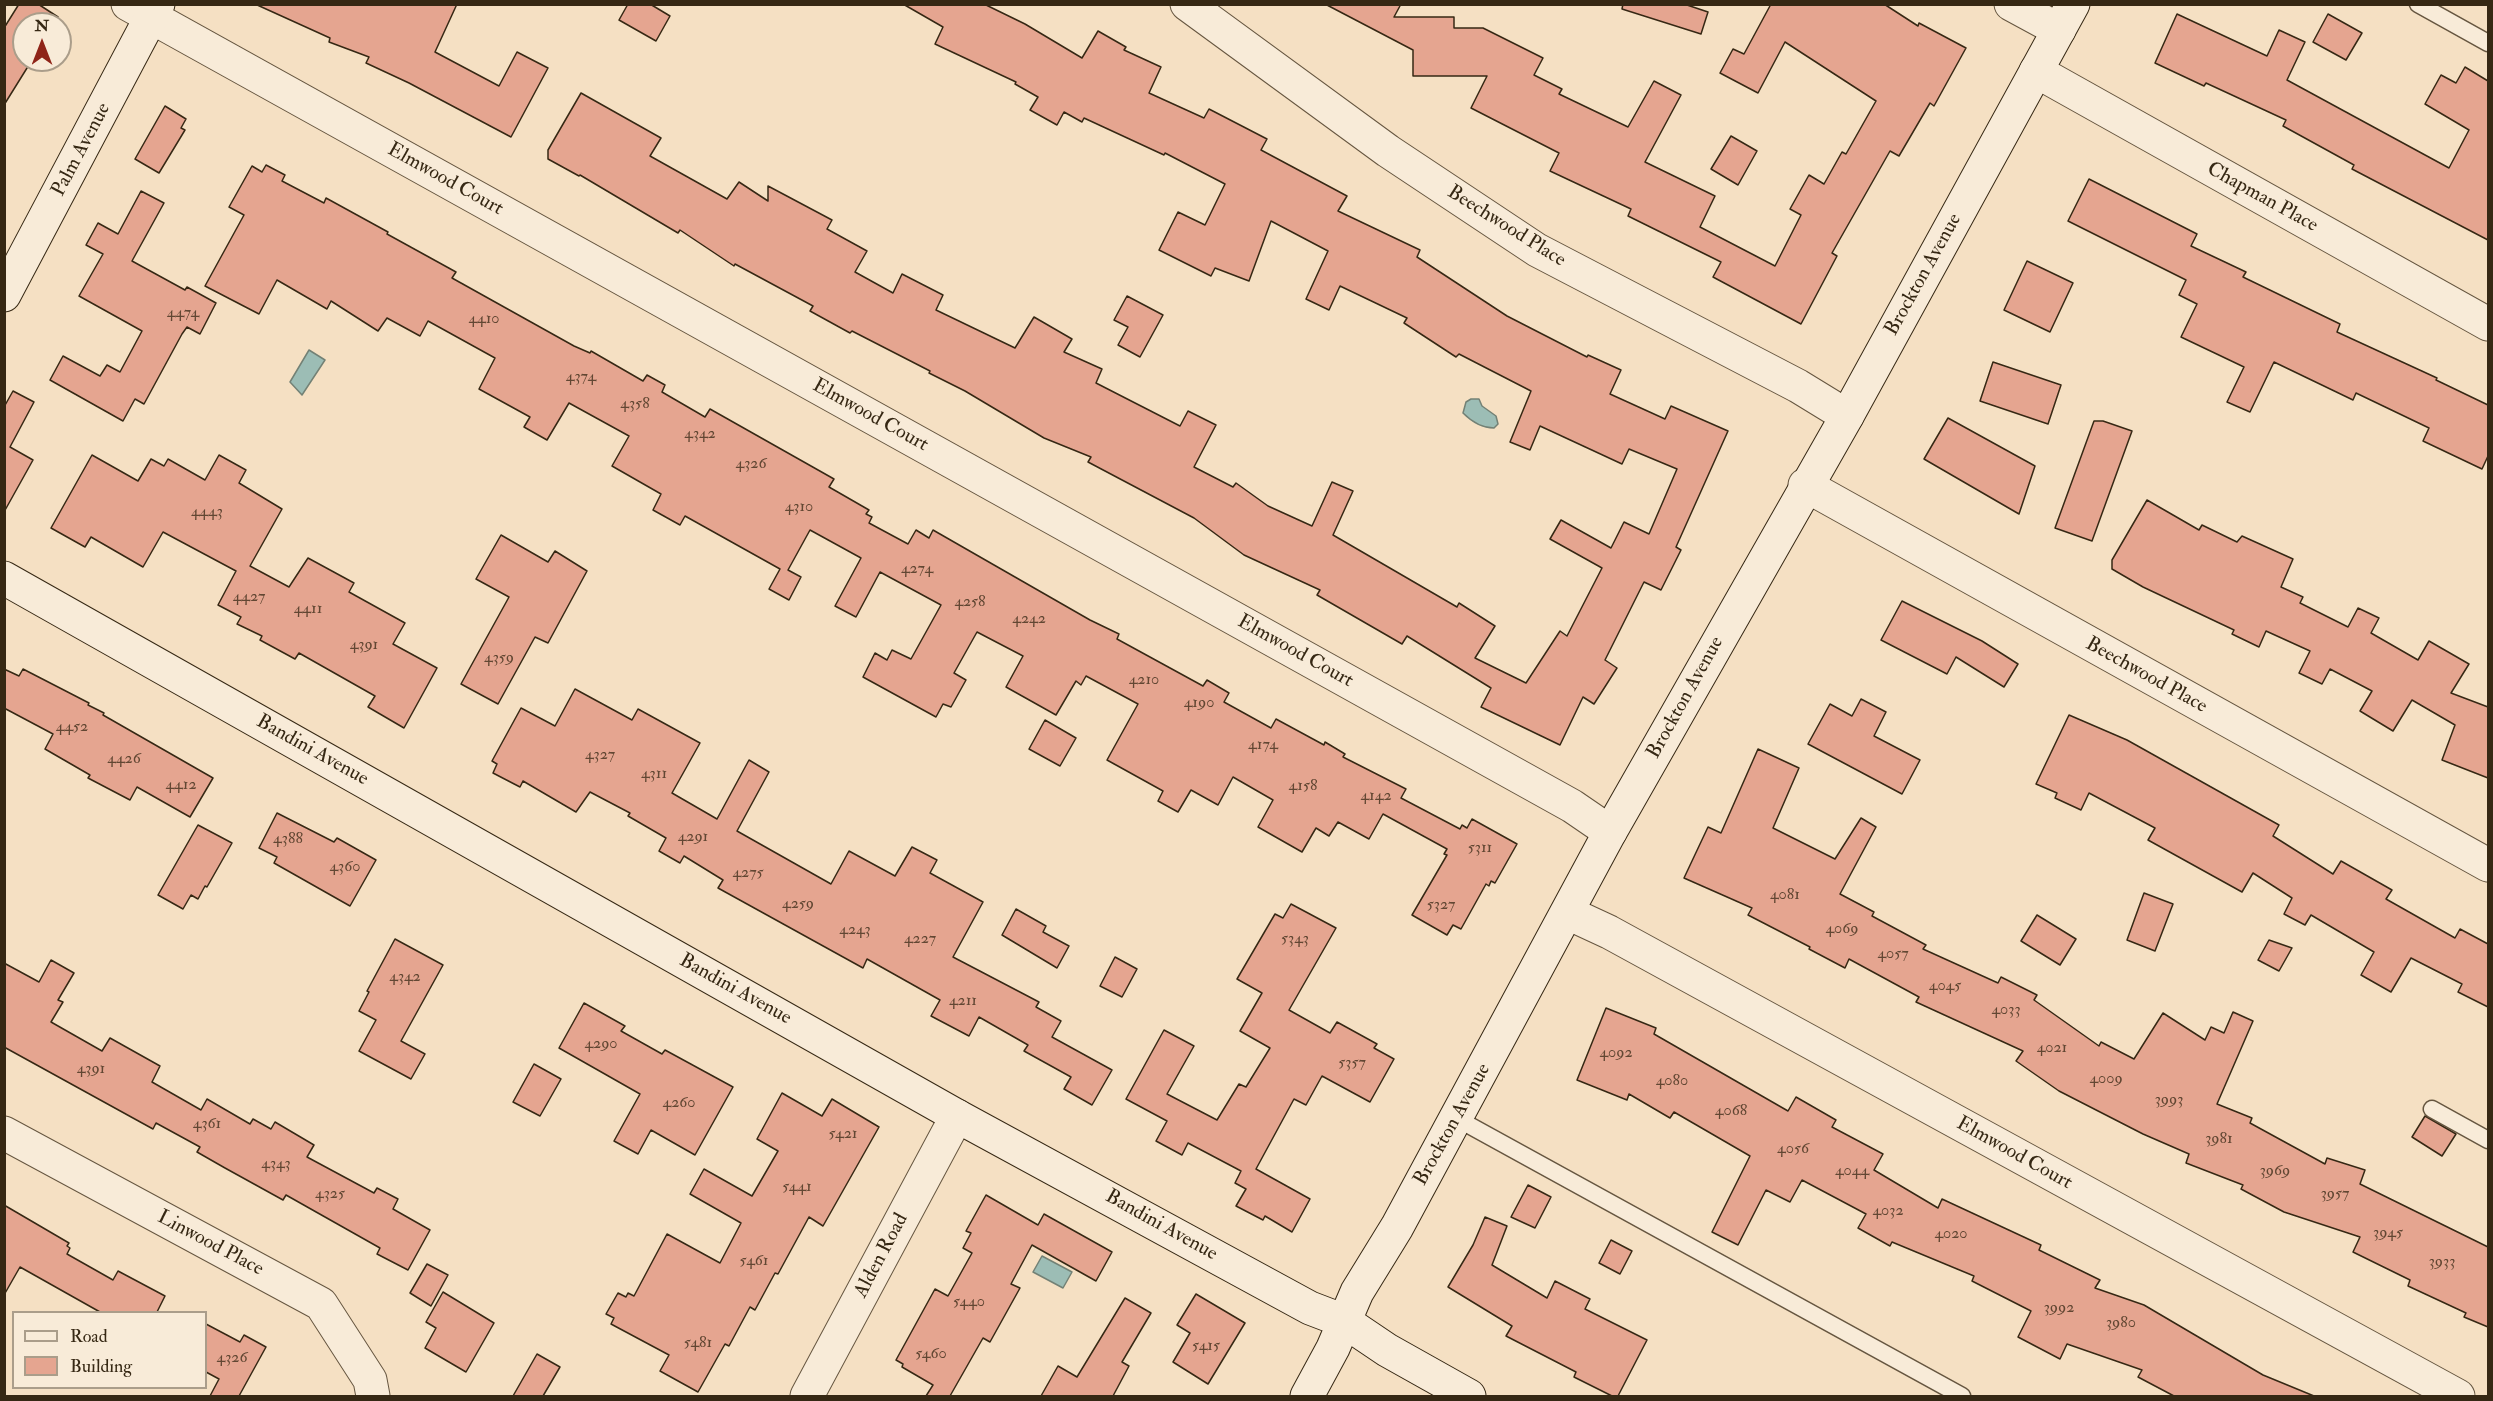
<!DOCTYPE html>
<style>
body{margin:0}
#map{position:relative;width:2493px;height:1401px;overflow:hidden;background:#f5e0c3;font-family:"IM FELL Double Pica",serif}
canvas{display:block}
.frame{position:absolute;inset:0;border:6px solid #362814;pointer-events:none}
.legend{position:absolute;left:12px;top:1311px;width:195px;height:78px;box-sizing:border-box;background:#f8ebd8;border:2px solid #aa9d8a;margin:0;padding:8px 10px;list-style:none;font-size:18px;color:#362814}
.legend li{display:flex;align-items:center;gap:12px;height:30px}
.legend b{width:30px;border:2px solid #aa9d8a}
.north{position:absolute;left:12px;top:12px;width:60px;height:60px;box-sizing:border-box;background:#f8ebd8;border:2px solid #aa9d8a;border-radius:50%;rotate:0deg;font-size:16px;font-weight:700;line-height:24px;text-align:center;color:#362814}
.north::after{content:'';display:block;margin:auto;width:21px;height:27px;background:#8f2418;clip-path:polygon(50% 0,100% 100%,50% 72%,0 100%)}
</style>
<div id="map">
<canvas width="2493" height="1401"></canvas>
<div class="frame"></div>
<ul class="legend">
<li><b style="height:8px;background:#f8ebd8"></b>Road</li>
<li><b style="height:16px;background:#e5a590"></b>Building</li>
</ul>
<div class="north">N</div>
</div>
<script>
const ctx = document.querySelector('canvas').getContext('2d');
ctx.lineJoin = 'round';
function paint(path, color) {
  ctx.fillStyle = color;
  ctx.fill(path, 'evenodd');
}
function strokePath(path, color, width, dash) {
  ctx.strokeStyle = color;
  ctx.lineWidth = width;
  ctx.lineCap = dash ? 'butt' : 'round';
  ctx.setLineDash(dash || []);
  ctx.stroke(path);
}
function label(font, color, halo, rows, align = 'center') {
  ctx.font = font + ' "IM FELL Double Pica",serif';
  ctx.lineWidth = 4.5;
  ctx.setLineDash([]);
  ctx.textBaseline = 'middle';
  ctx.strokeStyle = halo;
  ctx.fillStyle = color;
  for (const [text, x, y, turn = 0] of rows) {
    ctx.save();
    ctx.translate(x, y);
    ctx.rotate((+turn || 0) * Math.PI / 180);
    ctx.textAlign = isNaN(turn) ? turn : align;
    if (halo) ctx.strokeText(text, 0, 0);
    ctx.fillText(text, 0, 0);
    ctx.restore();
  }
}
const water = new Path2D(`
 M309 350 325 360 302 395 290 382Z
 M1471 399H1479L1482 406 1496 416 1498 424 1494 428C1481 428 1472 422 1463 413L1466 402Z
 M1042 1256 1072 1272 1063 1288 1033 1272Z`);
paint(water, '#9cbdb5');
strokePath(water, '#738175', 1.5);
const building = new Path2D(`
 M19 4H38L58 17 54 24H24V60H32L4 105V28Z
 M255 4H457L435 52 499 86 517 52 548 68 511 137 409 83 366 63 369 57 329 42 330 38Z
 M628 4H650L670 16 656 41 619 20Z
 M903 4H984L1025 24 1082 58 1098 31 1126 47 1124 50 1161 67 1149 93 1204 118 1209 109 1267 139 1261 150 1347 196 1338 211 1420 250 1417 257 1507 316 1587 357 1588 355 1621 370 1610 394 1665 419 1671 406 1728 431 1676 547 1681 550 1661 590 1644 582 1605 660 1617 668 1594 704 1583 697 1560 745 1481 707 1491 688 1407 636 1402 644 1317 595 1320 590 1244 555 1194 518 1088 462 1091 457 1044 438 965 391 929 373 930 371 852 331 850 333 810 311 813 306 735 264 734 266 680 230 678 233 580 175 579 176 548 159V150L581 93 661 138 650 156 727 199 739 182 768 201V186L832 220 827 229 867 251 855 272 893 293 902 274 943 295 936 310 1015 348 1034 317 1072 339 1064 352 1102 369 1096 383 1180 426 1188 411 1216 425 1194 467 1233 487 1236 483 1268 506 1312 526 1332 482 1353 491 1333 535 1457 607 1459 603 1495 626 1475 658 1526 683 1560 631 1567 636 1602 568 1550 539 1561 520 1611 548 1624 522 1649 534 1677 469 1629 449 1622 464 1540 426 1530 450 1510 442 1531 391 1459 354 1456 357 1404 323 1407 318 1340 286 1329 310 1306 299 1328 251 1271 221 1249 281 1215 268 1211 276 1159 250 1178 212 1205 225 1225 184 1165 153 1164 155 1084 118 1082 122 1064 112 1057 125 1030 110 1038 97 1015 84 1016 82 935 44 943 27Z
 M1325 4H1401L1394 17H1454V28H1483L1543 58 1534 75 1562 89 1559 94 1628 127 1654 81 1681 95 1645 162 1715 196 1700 227 1775 266 1801 215 1790 209 1809 175 1824 184 1842 152 1846 154 1876 101 1785 42 1758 93 1720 73 1733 49 1744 54 1771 4H1884L1918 26 1919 23 1966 48 1934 106 1930 103 1899 156 1890 151 1832 253 1837 256 1801 324 1713 277 1721 262 1628 216 1631 209 1550 171 1559 153 1471 108 1487 76H1413V50Z
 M1623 4H1684L1708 12 1701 34 1622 9Z
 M2177 14 2267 56 2279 30 2305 42 2287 80 2449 168 2469 130 2425 104 2441 75 2456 83 2465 67 2488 81V240L2352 169 2354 165 2283 126 2286 120 2206 83 2204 86 2155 63Z
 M2328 14 2362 33 2346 60 2313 42Z
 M165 106 186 119 181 128 185 130 159 173 135 159Z
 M1731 136 1757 151 1738 185 1711 169Z
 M266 165 285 175 282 181 324 203 326 198 388 232 387 234 456 272 452 278 574 346 590 353 591 351 643 381 647 375 665 385 662 392 705 417 710 409 834 479 829 487 869 510 866 514 872 517 869 523 908 544 916 530 929 538 933 530 1090 620 1119 634 1117 639 1203 686 1207 680 1229 693 1224 702 1271 728 1276 719 1324 745 1325 742 1345 754 1343 757 1406 789 1401 798 1460 829 1462 825 1467 828 1472 819 1517 844 1495 883 1491 881 1489 886 1486 884 1461 929 1453 925 1447 935 1412 915 1447 855 1444 854 1447 849 1383 814 1369 839 1338 822 1329 836 1316 828 1302 852 1258 827 1273 800 1233 777 1218 805 1191 790 1178 812 1158 801 1163 791 1107 760 1138 704 1086 676 1081 685 1076 681 1056 715 1006 687 1023 656 977 632 954 673 966 680 951 707 943 704 936 717 863 677 875 653 887 660 892 650 911 659 941 605 880 572 856 617 835 606 861 558 810 530 788 570 801 577 789 600 769 589 780 569 685 516 680 525 653 510 661 494 612 466 629 436 569 403 547 440 524 427 530 417 479 389 495 358 428 321 420 336 387 318 378 331 331 301 327 309 277 280 259 314 205 286 244 215 229 207 252 166 262 172Z
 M2089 179 2197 234 2191 246 2246 272 2243 277 2340 324 2337 332 2437 378 2436 380 2488 405V456L2482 469 2423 441 2429 428 2356 393 2353 400 2274 362 2250 412 2227 402 2244 367 2181 337 2197 304 2179 295 2186 280 2068 221Z
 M141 191 164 203 132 261 185 290 187 287 216 303 200 334 187 327 182 334 144 404 135 399 123 421 50 380 63 356 100 376 107 365 120 372 142 331 79 296 103 254 86 245 98 223 118 234Z
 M2027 261 2073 283 2050 332 2004 310Z
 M1127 296 1163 315 1140 357 1118 345 1128 327 1114 320Z
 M1993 362 2061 385 2048 424 1980 401Z
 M13 391 34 402 10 447 33 460 4 512V407Z
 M1948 418 2035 466 2019 514 1924 459Z
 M2094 421H2103L2132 431 2092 541 2055 528Z
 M92 455 138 481 151 459 164 466 168 459 205 480 219 455 246 470 239 483 282 509 250 566 289 587 308 558 354 583 349 592 405 623 393 644 437 668 404 728 368 707 375 696 299 653 295 659 260 640 262 636 237 624 241 617 218 605 236 571 163 532 143 567 91 537 85 547 51 528Z
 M2147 500 2199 530 2202 525 2237 542 2242 536 2293 559 2281 587 2303 597 2300 603 2348 627 2358 608 2379 618 2371 633 2418 660 2429 641 2469 664 2451 693 2488 707V778L2442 760 2455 725 2412 700 2393 731 2360 711 2372 691 2330 669 2322 684 2299 673 2310 651 2266 631 2259 647 2232 634 2234 630 2143 587 2112 569V560Z
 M501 535 548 562 555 551 587 571 548 643 535 637 498 704 461 684 509 597 476 579Z
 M1902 601 1982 641 2018 664 2004 687 1956 657 1947 674 1881 640Z
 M4 669 19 676 23 669 89 703 88 705 104 713 103 715 213 778 190 817 137 787 130 800 88 778 90 775 45 749 53 734 4 708Z
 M575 689 632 720 638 709 700 743 672 793 717 819 749 760 769 772 737 831 831 884 849 851 895 876 912 847 937 860 930 873 983 902 953 957 1039 1002 1036 1007 1061 1021 1052 1037 1112 1070 1092 1105 1064 1089 1071 1077 1024 1051 1028 1045 979 1017 969 1036 931 1016 940 1000 867 959 863 968 718 888 723 880 684 856 680 863 659 851 666 838 628 816 630 813 590 792 576 812 523 781 520 787 493 773 497 764 492 761 521 708 555 726Z
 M1861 699 1886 712 1874 736 1920 760 1902 794 1808 744 1830 704 1852 716Z
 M2069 715 2127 740 2279 825 2273 836 2333 874 2341 861 2392 890 2386 899 2455 938 2460 929 2488 944V1007L2458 992 2462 984 2411 958 2391 992 2361 975 2374 952 2311 915 2305 925 2284 914 2292 898 2253 873 2242 892 2148 840 2155 828 2089 793 2081 810 2055 798 2057 793 2036 784Z
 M1045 720 1076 738 1060 766 1029 749Z
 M1758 749 1799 768 1773 828 1835 859 1861 818 1876 827 1840 894 1874 912 1872 916 1926 945 1923 949 1998 983 2001 977 2037 995 2034 1000 2099 1046 2101 1042 2134 1059 2163 1013 2205 1040 2211 1027 2224 1033 2233 1012 2253 1021 2217 1104 2252 1118 2250 1123 2325 1164 2327 1158 2365 1170 2360 1184 2488 1247V1327L2464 1317 2466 1313 2408 1286 2410 1280 2353 1252 2360 1237 2284 1212 2241 1189 2243 1185 2186 1163 2189 1154 2143 1134 2059 1091 2016 1061 2023 1051 1916 1002 1919 997 1849 959 1845 968 1809 949 1810 947 1748 915 1752 908 1684 878 1708 827 1721 833Z
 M277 813 334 842 337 838 376 860 350 906 274 863 277 857 259 848Z
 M198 825 232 843 207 887 205 886 198 899 191 895 183 909 158 895Z
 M2144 893 2173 904 2155 951 2127 940Z
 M1291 904 1336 928 1289 1010 1330 1033 1337 1022 1377 1044 1374 1048 1394 1059 1370 1102 1322 1076 1306 1105 1294 1099 1256 1169 1310 1199 1292 1232 1265 1216 1263 1220 1236 1206 1246 1189 1235 1183 1241 1171 1188 1143 1182 1155 1156 1141 1167 1121 1126 1099 1164 1030 1194 1046 1167 1094 1217 1120 1239 1084 1246 1087 1270 1048 1240 1031 1262 993 1237 979 1275 914 1283 918Z
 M1016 909 1046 926 1043 932 1069 946 1057 968 1002 935Z
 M2037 915 2076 939 2060 965 2021 941Z
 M395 939 443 965 401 1041 425 1054 411 1079 359 1051 376 1020 359 1011 369 992 367 991Z
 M2269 940 2292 948 2279 971 2258 960Z
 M1115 957 1137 969 1122 997 1100 986Z
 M51 960 74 973 58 1000 63 1002 51 1022 102 1051 110 1038 160 1066 152 1082 201 1110 207 1099 250 1124 253 1119 271 1129 275 1122 314 1145 307 1157 374 1193 377 1188 398 1199 393 1209 430 1230 408 1270 377 1254 380 1248 286 1195 283 1200 225 1168 197 1152 200 1147 156 1123 153 1129 4 1047V963L39 982Z
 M584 1003 625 1026 621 1031 662 1054 665 1050 733 1087 695 1155 651 1130 638 1154 614 1141 640 1094 559 1048Z
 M1606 1008 1656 1028 1654 1034 1788 1111 1796 1097 1836 1120 1832 1127 1883 1154 1874 1170 1938 1208 1942 1199 2041 1245 2039 1250 2100 1280 2095 1288 2144 1305 2263 1375 2314 1396H2174L2138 1377 2142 1370 2067 1344 2060 1359 2018 1337 2031 1311 1972 1281 1974 1276 1892 1242 1890 1246 1858 1228 1866 1214 1802 1180 1790 1202 1766 1190 1738 1245 1712 1232 1750 1156 1674 1112 1670 1118 1629 1094 1627 1100 1577 1080Z
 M534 1064 561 1079 540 1116 513 1102Z
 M782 1093 822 1116 832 1099 879 1127 823 1226 809 1217 778 1274 775 1273 755 1310 750 1307 729 1346 725 1344 698 1392 660 1371 669 1355 611 1324 614 1318 606 1314 618 1293 626 1297 628 1293 634 1296 667 1234 720 1263 741 1223 690 1194 704 1169 752 1196 778 1151 757 1139Z
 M2425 1116 2456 1134 2442 1156 2412 1137Z
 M1528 1185 1551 1197 1535 1228 1511 1217Z
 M986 1195 1038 1225 1044 1214 1112 1252 1096 1281 1032 1245 1011 1284 1020 1288 990 1342 983 1338 950 1396H926L933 1385 902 1367 903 1364 896 1360 935 1289 948 1296 972 1253 963 1248 971 1233 966 1231Z
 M4 1205 69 1243 67 1246 70 1248 67 1254 113 1280 118 1271 165 1296 157 1312H100L20 1267 4 1295Z
 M1485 1217 1507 1226 1492 1265 1547 1298 1555 1281 1590 1299 1585 1309 1647 1340 1618 1396H1612L1574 1377 1576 1372 1506 1336 1512 1326 1448 1287 1473 1245Z
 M1611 1240 1632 1251 1620 1274 1599 1263Z
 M427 1264 448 1275 431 1306 410 1293Z
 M443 1292 494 1323 466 1372 425 1348 436 1328 426 1322Z
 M1196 1294 1245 1323 1208 1384 1173 1362 1190 1333 1177 1325Z
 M1125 1298 1151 1313 1122 1362 1129 1366 1113 1396H1041L1058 1366 1077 1377Z
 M206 1324 240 1342 244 1335 266 1347 239 1396H210L219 1379 206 1372Z
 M537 1354 560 1367 543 1396H513Z`);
paint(building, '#e5a590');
strokePath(building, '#362814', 1.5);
const lane = new Path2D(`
 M2418 4 2488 43
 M2432 1109 2488 1140
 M1456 1118 1962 1396`);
const street = new Path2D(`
 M128 4 1572 806 1610 832
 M1187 4 1388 151 1537 250 1798 386 1847 416
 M2011 4 2059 30
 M2036 71 2488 324
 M1805 485 2488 865
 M1568 913 1609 932 2458 1396
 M4 1133 321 1304 370 1380 373 1396
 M807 1396 957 1116`);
const secondary = new Path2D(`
 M4 295 158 4
 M4 578 957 1116 1310 1308 1344 1321 1387 1350 1469 1396
 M1307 1396 1333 1348 1357 1292 1397 1227 1610 832 1847 416 2073 4`);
strokePath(lane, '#665640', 19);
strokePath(street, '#665640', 35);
strokePath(secondary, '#362814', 35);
strokePath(lane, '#f8ebd8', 16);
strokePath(street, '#f8ebd8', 33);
strokePath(secondary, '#f8ebd8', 33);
label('16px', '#624733', null, [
 ["4474",183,314],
 ["4410",484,320],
 ["4374",581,378],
 ["4358",635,405],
 ["4342",700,435],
 ["4326",751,465],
 ["4310",799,508],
 ["4443",207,513],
 ["4274",917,570],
 ["4427",249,598],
 ["4258",970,603],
 ["4411",308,610],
 ["4242",1029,620],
 ["4391",364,646],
 ["4359",499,659],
 ["4210",1144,681],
 ["4190",1199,704],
 ["4452",72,728],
 ["4174",1263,746],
 ["4327",600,756],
 ["4426",124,760],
 ["4311",654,775],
 ["4412",181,786],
 ["4158",1303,787],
 ["4142",1376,797],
 ["4291",693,838],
 ["4388",288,840],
 ["5311",1480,849],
 ["4360",345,868],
 ["4275",748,874],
 ["4081",1785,896],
 ["4259",798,905],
 ["5327",1441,906],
 ["4069",1842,930],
 ["4243",855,931],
 ["4227",920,940],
 ["5343",1295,940],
 ["4057",1893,955],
 ["4342",405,978],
 ["4045",1945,987],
 ["4211",963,1002],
 ["4033",2006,1011],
 ["4290",601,1045],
 ["4021",2052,1049],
 ["4092",1616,1054],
 ["5357",1352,1064],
 ["4391",91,1070],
 ["4009",2106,1080],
 ["4080",1672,1082],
 ["3993",2169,1101],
 ["4260",679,1104],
 ["4068",1731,1112],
 ["4361",207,1125],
 ["5421",843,1135],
 ["3981",2219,1140],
 ["4056",1793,1150],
 ["4343",276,1165],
 ["4044",1852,1172],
 ["3969",2275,1172],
 ["5441",797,1188],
 ["4325",330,1195],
 ["3957",2335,1195],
 ["4032",1888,1212],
 ["3945",2388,1234],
 ["4020",1951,1235],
 ["5461",754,1262],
 ["3933",2442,1263],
 ["5440",969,1303],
 ["3992",2059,1309],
 ["3980",2121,1324],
 ["5481",698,1344],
 ["5415",1206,1347],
 ["5460",931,1355],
 ["4326",232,1359]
]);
label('20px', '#362814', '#f8ebd8', [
 ["Palm Avenue",82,150,-62],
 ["Elmwood Court",445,180,29],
 ["Chapman Place",2262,198,29],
 ["Beechwood Place",1506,227,32],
 ["Brockton Avenue",1924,275,-61],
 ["Elmwood Court",870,416,29],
 ["Elmwood Court",1295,652,29],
 ["Beechwood Place",2146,676,29],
 ["Brockton Avenue",1686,698,-61],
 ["Bandini Avenue",312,751,29],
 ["Bandini Avenue",735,990,29],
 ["Brockton Avenue",1453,1125,-61],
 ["Elmwood Court",2014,1154,29],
 ["Bandini Avenue",1161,1226,29],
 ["Linwood Place",210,1244,28],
 ["Alden Road",882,1256,-62]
]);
</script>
